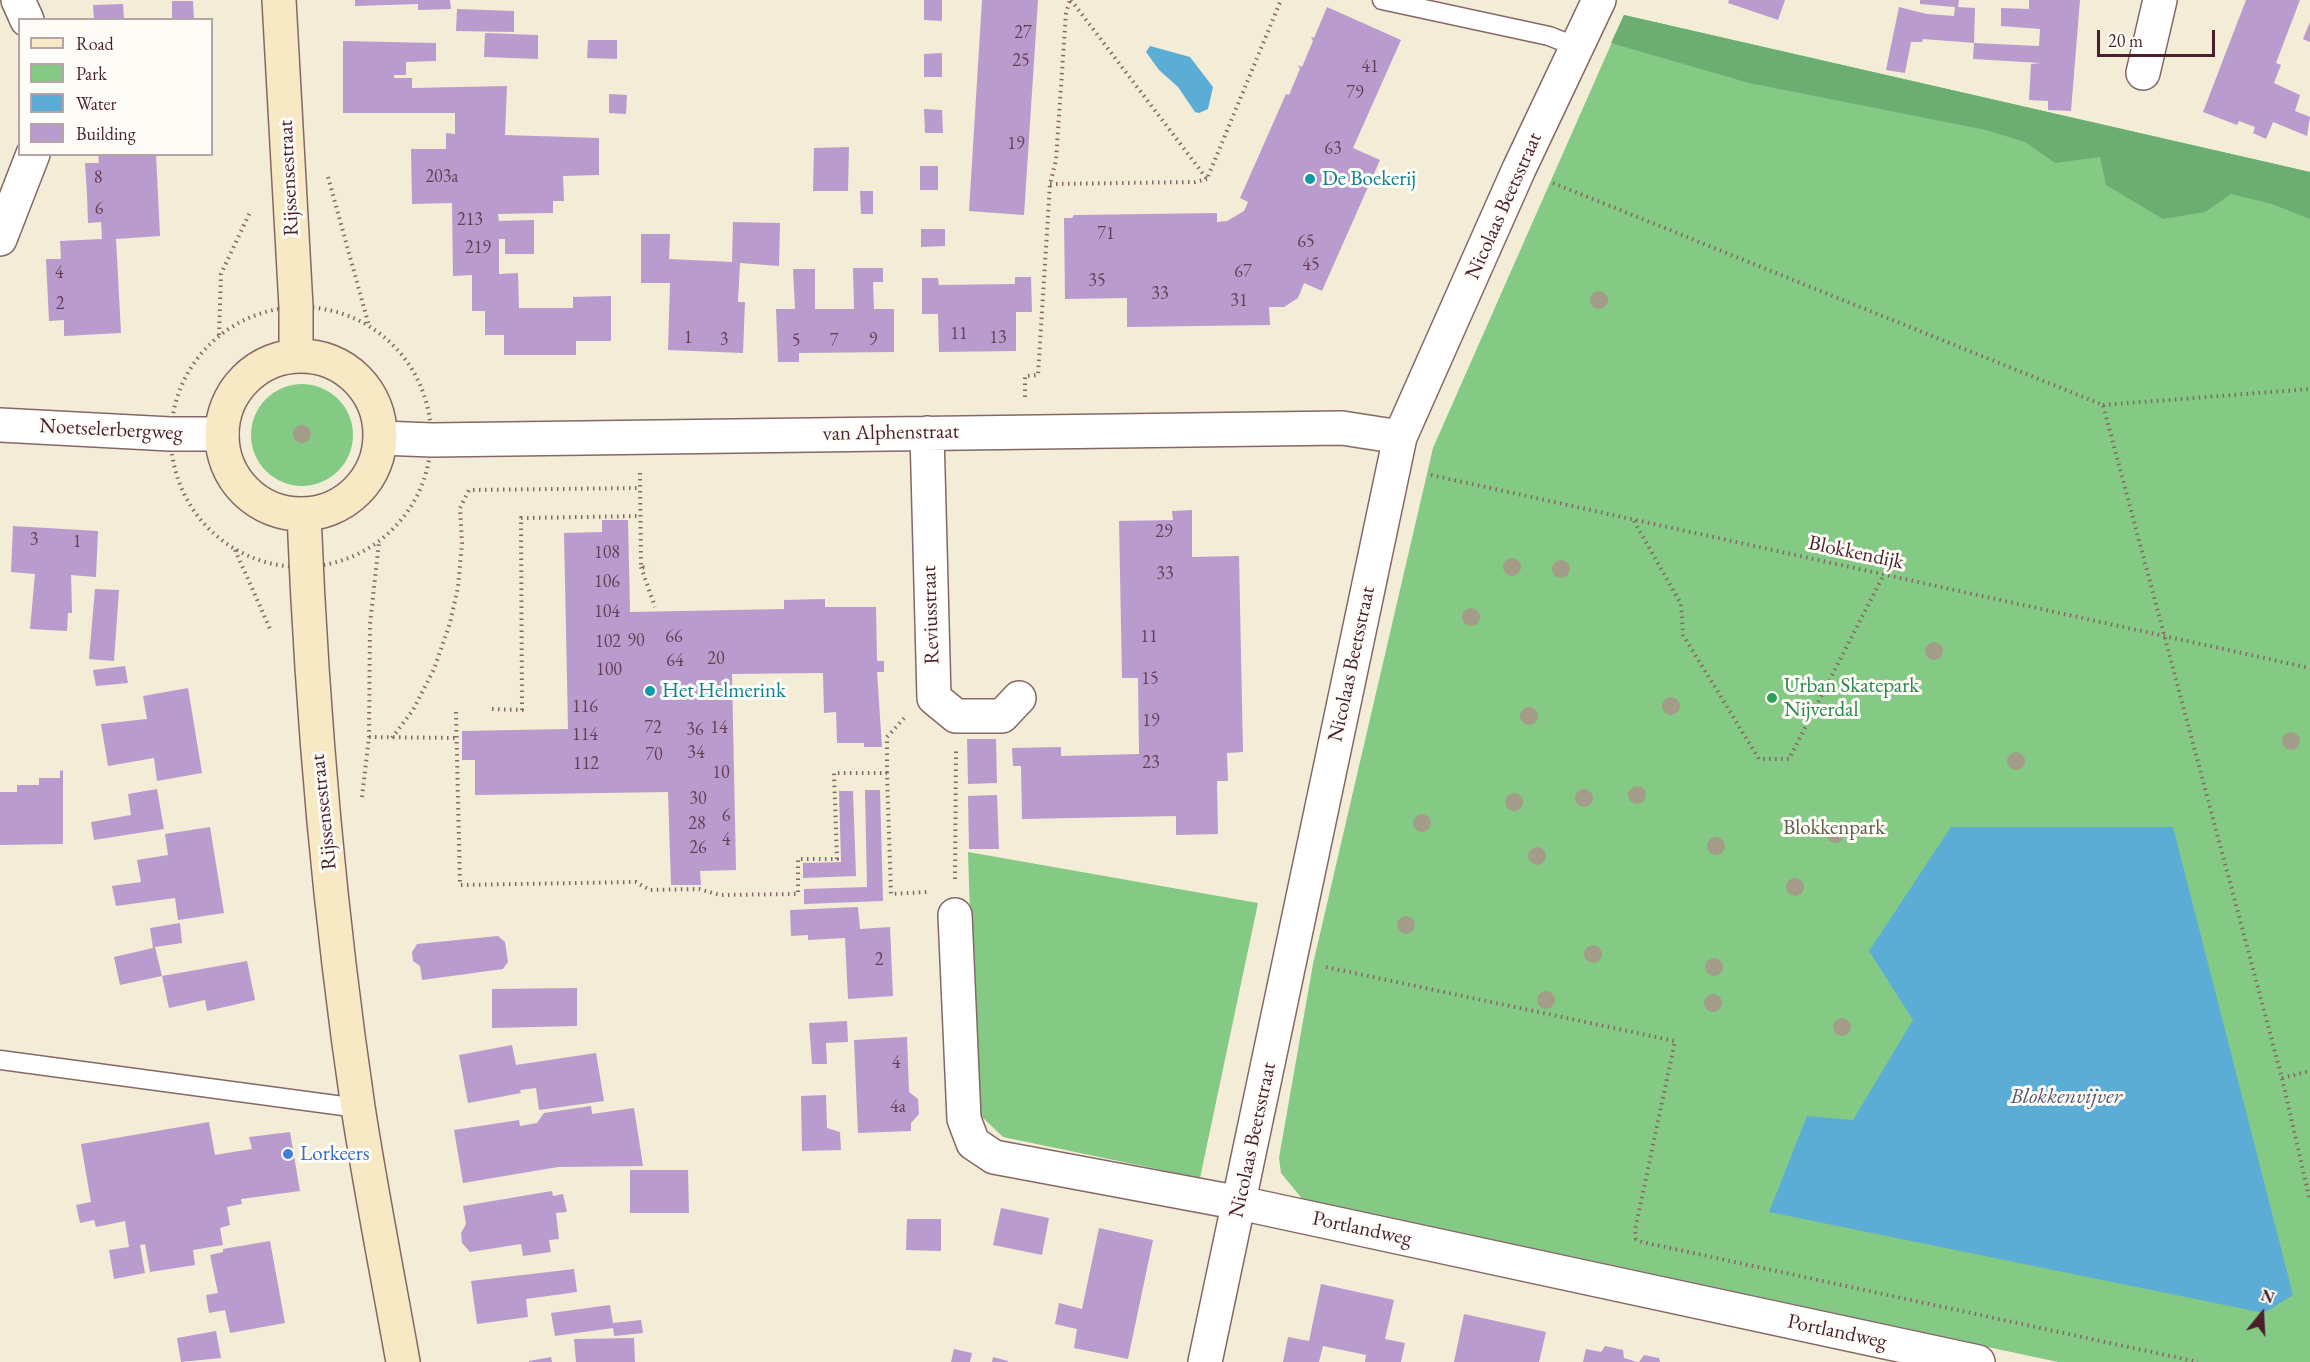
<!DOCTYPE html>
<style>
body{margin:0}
#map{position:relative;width:2310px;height:1362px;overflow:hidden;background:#f3ecd6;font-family:"EB Garamond",serif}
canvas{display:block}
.legend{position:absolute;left:18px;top:18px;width:195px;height:138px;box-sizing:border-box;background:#fdfcf7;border:2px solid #b5a4a5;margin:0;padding:8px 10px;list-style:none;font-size:18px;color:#4a1f2b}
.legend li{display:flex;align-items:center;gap:12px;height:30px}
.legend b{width:30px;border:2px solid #b5a4a5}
.north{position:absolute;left:2232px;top:1284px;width:60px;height:60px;-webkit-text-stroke:4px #fdfcf7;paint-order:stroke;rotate:18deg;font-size:16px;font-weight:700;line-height:24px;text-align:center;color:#4a1f2b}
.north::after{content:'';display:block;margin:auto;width:21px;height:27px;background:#4a1f2b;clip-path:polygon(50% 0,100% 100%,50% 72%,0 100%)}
.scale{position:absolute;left:2097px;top:30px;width:118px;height:27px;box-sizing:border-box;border:3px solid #4a1f2b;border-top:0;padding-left:8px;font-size:18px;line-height:21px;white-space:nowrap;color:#4a1f2b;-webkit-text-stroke:4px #fdfcf7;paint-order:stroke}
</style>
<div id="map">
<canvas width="2310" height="1362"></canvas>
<ul class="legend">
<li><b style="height:8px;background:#f6e9c3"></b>Road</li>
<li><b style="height:16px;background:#85ca84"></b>Park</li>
<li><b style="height:16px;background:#5badd6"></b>Water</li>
<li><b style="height:16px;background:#ba9bce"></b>Building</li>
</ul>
<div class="north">N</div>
<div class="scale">20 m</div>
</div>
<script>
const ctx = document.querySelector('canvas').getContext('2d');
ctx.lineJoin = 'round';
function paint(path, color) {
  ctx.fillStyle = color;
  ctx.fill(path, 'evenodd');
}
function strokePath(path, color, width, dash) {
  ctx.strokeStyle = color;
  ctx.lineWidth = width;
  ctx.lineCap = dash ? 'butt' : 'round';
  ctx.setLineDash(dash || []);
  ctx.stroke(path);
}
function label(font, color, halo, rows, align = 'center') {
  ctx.font = font + ' "EB Garamond",serif';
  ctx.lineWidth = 6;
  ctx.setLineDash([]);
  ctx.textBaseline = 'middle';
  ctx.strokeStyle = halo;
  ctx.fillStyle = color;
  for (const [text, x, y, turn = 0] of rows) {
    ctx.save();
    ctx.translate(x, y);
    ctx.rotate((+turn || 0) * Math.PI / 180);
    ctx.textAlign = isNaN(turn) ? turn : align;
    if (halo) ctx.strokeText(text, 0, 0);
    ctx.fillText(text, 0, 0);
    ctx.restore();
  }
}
paint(new Path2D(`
 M1624 15 2310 172V1362H2058L1304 1201 1281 1173 1279 1158 1313 964 1433 448Z
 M251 435a51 51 0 1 1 102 0a51 51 0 1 1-102 0Z
 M968 852 1258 903 1200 1178 1003 1137 980 1115 976 1102Z`), '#85ca84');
paint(new Path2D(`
 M1624 15 2310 172V219L2272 204 2231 194 2205 212 2163 219 2106 185 2100 157 2055 163 2025 142 1986 130 1749 83 1611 43Z`), '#6cae72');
paint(new Path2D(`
 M1150 46 1190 57 1213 87 1208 109 1199 113 1195 112 1178 87 1159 70 1146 52Z
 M1951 827H2173L2293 1295 2264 1313 1769 1212 1807 1116 1853 1120 1913 1020 1869 951Z`), '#5badd6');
paint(new Path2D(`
 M355 0H450L451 9 418 10V4L355 6Z
 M924 0H942V21L924 20Z
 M982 0H1038L1024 215 969 211Z
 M1729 0H1785L1778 20 1728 3Z
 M1920 0H1959L1958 7 1975 8 1974 43 1923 39 1922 42H1911L1905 73 1886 70 1899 7 1927 14 1954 16 1955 7 1920 4Z
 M2029 0H2080L2071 111 2048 110V101L2029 100 2031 64 2041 63 1973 59 1974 43 2039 46 2040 29 2001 26V8L2029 9Z
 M2246 0H2300L2276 63 2281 65 2274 83 2300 95 2295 111 2310 117 2307 136 2273 122 2266 139 2253 133 2255 127 2239 121 2237 125 2203 112Z
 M172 1H193L194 20H172Z
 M123 4 124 20H94L93 5Z
 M1327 7 1401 40 1353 148 1380 160 1322 291 1304 283 1298 298 1284 307H1269L1270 325 1127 327V298L1065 299 1064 218H1072L1074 215 1217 213V222L1227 221 1244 211 1248 202 1240 198 1286 94 1289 95 1300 69 1298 65 1302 67 1313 41 1311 37 1314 38Z
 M457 9 514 11V32L456 31Z
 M2310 22V42L2303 39Z
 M485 33 538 35V59L484 57Z
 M588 40H617V59L587 58Z
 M343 41 436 43V61L406 62V75H394V78H412V88L507 86 505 135 599 138V175L563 176 564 201H553V213L498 214 499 221 534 220V254H505V239H499V274L518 273 519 308H573V297L611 296V341H576V355H504V335H485V311H472V275L453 276 452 203 412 204 411 149H446V133L455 134V113H343Z
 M942 53V77H924V54Z
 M609 94 627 95 626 114 609 113Z
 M924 109 942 110 943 133H925Z
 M849 147 848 191H813L814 148Z
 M98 154H156L160 236 116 239 121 333 64 336V320L49 321 46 259H61L60 241 102 239 101 222 88 223 87 194 85 163H99Z
 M920 166H938V190H920Z
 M860 191H873V214H861Z
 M733 222 780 223 779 266 740 263 738 302H745L743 353 668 350 670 283H641V234H670L669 259 732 262Z
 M921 229H945V246L921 247Z
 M853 268H883V282H873L874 309H894V352L799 353V362H778L776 309H795L793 269H815V309H854Z
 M1015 277H1031L1032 312H1016V351L939 352 938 314H922V278H938L939 285 1015 284Z
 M1192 510V557L1239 556 1243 752 1227 753 1228 781H1217L1218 834 1176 835V816L1022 819 1021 766H1013L1012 748 1061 747V756L1139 754 1138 678H1122L1119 521 1173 520 1172 511Z
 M602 520H628L630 612 784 609V600L825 599V607H876L877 661H884V672H877L882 747H864V743H837L836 712 824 713 823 673 732 674 736 870 700 871 701 885H671L668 792 475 795V760H462V731L568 729 564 533 602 532Z
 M13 526 98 531 96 577 71 575 72 613H68L67 631 30 629 35 574 11 572Z
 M95 589 119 590 114 661 89 659Z
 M125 666 128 683 96 686 93 670Z
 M188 688 202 773 157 781 154 758 108 766 101 724 147 719 143 696Z
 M967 739H996L997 783 968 784Z
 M63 770V844L0 845V792H17V785H39V778H60V771Z
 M157 789 164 829 94 840 91 822 131 815 128 794Z
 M865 790H880L883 901 804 904V889L867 887Z
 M839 791H853L856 876 803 878V863L841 862Z
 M997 795 999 849H969L968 796Z
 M210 827 224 913 178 920 175 898 116 906 112 886 141 882 137 860 168 855 165 834Z
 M858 907 860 929 890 927 893 996 848 999 845 938 808 940V935L791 936 790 910Z
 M180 923 182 943 155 947 162 976 120 985 114 957 153 948 150 928Z
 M498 936 505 942 508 962 503 969 422 980 420 966 413 961 412 952 417 944Z
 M247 961 255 1000 207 1011 205 1000 169 1008 162 976Z
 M577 988V1026L492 1028V989Z
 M847 1021 848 1042 826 1043 827 1064H812L809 1023Z
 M907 1037 909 1092 918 1099 919 1114 911 1123V1131L858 1133 854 1040Z
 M512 1045 516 1065 596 1053 604 1101 539 1110 536 1088 520 1090 521 1093 468 1103 459 1055Z
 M826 1095 827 1128 840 1132 841 1150 802 1151 801 1096Z
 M591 1106 592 1114 634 1108 643 1166 558 1167 463 1183 454 1130 519 1120 520 1126 537 1123 544 1113Z
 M209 1122 215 1155 252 1149 249 1137 290 1132 300 1191 241 1199 242 1204 227 1207 230 1225 220 1228 223 1245 193 1250 195 1265 150 1272 145 1244 140 1245 145 1273 114 1279 109 1250 129 1247 125 1221 96 1227 94 1220 80 1223 76 1205 91 1202 81 1144Z
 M630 1170H688L689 1213H630Z
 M552 1191 553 1196 563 1194 567 1212 556 1213 559 1239 549 1240 551 1252 523 1256 521 1244 470 1252 462 1243 461 1233 466 1224 463 1206Z
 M1001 1208 1049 1218 1042 1255 993 1245Z
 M907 1219H941V1251L906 1250Z
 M1099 1228 1153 1240 1128 1359 1074 1348 1077 1329 1055 1324 1059 1303 1082 1309Z
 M270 1241 285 1323 230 1333 225 1310 209 1313 206 1295 218 1293 210 1255 223 1252V1249Z
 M574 1269 577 1292 526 1299 528 1317 477 1324 471 1281Z
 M1321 1284 1394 1300 1385 1339 1405 1343 1401 1362H1365L1366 1355 1323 1346 1319 1362H1283L1288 1337 1309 1341Z
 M610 1305 613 1323 641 1320 643 1333 614 1336 613 1328 555 1336 551 1313Z
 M1464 1314 1546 1332 1539 1362H1454Z
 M216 1331 221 1358 181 1362 177 1338Z
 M634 1338 635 1362H576L574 1339Z
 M1605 1346 1623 1350 1624 1358 1637 1362H1583L1586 1349 1601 1352Z
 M954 1349 972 1353 970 1362H951Z
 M1644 1355 1659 1358 1660 1362H1639Z
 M551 1357 552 1362H529V1361Z
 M993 1357 1008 1361V1362H992Z`), '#ba9bce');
const lane = new Path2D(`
 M1382 0 1549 36 1577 47
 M0 1060 358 1108`);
const street = new Path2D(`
 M18 0 27 20
 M2143 73 2160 0
 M0 239 33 154
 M0 425 170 434H222
 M927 433 934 698 956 716H1002L1019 698
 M381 438 432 440 1342 428 1400 437
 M955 915 964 1119 973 1143 994 1157 1240 1203 1978 1362
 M1205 1362 1400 437 1519 169 1599 0`);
const secondary = new Path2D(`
 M279 0 296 307V356
 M222 435a79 79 0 1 1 158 0a79 79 0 1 1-158 0Z
 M304 515C312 713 329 911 358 1107 371 1192 388 1277 403 1362`);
strokePath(lane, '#856767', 21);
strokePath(street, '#856767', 36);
strokePath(secondary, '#856767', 36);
strokePath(new Path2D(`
 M1071 0 1207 179 1281 0
 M328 177 369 326
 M1553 183 2103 405 2282 1078 2310 1201
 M1050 184 1195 182 1207 179
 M171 437a130 130 0 1 1 260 0a130 130 0 1 1-260 0Z
 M219 335 221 274 251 210
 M1025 397V376L1038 375 1050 184 1056 160 1066 13 1070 0
 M2103 405 2310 389
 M640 473 641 567 649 568
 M1431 475 2310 668
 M1634 521 1681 604 1683 635 1759 759H1789L1884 574
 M235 550 271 631
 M641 567 655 607
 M492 709 522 710 521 518 641 516
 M456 712 460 885 636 882 650 890 699 889 720 895 798 894V859H837L834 773H887L891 894 927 892
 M369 737 456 738
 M392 738 413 710 434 669 450 623 458 587 462 543 460 508 469 490 640 488
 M887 773V737L905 717
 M362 797 369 737 370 624 379 542
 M955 879 956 751
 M1326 967 1675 1041 1635 1230 1636 1239 1642 1242 2198 1362
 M2282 1078 2310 1071`), '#856767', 4, [1.5, 4.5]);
strokePath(lane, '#fff', 18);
strokePath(street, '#fff', 33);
strokePath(secondary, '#f6e9c3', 33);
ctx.fillStyle = '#a29c89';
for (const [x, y] of [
 [1599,300],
 [302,434],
 [1512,567],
 [1561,569],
 [1471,617],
 [1934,651],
 [1671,706],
 [1529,716],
 [2291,741],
 [2016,761],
 [1637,795],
 [1584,798],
 [1514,802],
 [1422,823],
 [1835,834],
 [1716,846],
 [1537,856],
 [1795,887],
 [1406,925],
 [1593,954],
 [1714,967],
 [1546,1000],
 [1713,1003],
 [1842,1027]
]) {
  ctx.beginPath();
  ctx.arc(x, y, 9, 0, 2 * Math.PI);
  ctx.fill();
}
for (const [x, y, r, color] of [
 [1310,179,6,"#0f9aa8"],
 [650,691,6,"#0f9aa8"],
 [1772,698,6,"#2e9e5b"],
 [288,1154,6,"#3f7fe0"]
]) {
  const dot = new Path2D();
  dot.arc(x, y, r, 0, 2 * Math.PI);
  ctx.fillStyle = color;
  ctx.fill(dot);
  strokePath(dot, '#fdfcf7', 2);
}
label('18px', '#663e54', null, [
 ["27",1023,33],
 ["25",1021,61],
 ["41",1370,67],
 ["79",1355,93],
 ["19",1016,144],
 ["63",1333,149],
 ["203a",442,177],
 ["8",98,178],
 ["6",99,209],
 ["213",470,220],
 ["71",1106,234],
 ["65",1306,242],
 ["219",478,248],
 ["45",1311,265],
 ["67",1243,272],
 ["4",59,273],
 ["35",1097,281],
 ["33",1160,294],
 ["31",1239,301],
 ["2",60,304],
 ["11",959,334],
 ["1",688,338],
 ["13",998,338],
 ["3",724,340],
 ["9",873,340],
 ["5",796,341],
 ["7",834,341],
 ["29",1164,532],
 ["3",34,540],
 ["1",77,542],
 ["108",607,553],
 ["33",1165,574],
 ["106",607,582],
 ["104",607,612],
 ["66",674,637],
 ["11",1149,637],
 ["90",636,641],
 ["102",608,642],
 ["20",716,659],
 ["64",675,661],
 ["100",609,670],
 ["15",1150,679],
 ["116",585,707],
 ["19",1151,721],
 ["72",653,728],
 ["14",719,728],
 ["36",695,730],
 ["114",585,735],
 ["34",696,753],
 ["70",654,755],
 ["23",1151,763],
 ["112",586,764],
 ["10",721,773],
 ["30",698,799],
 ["6",726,816],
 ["28",697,824],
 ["4",726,840],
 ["26",698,848],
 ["2",879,960],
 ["4",896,1063],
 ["4a",898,1107]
]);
label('21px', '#4a1f2b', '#fdfcf7', [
 ["Rijssensestraat",289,178,-93],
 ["Nicolaas Beetsstraat",1504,206,-66],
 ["Noetselerbergweg",111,430,3],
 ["van Alphenstraat",891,433,-1],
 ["Blokkendijk",1856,553,12],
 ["Reviusstraat",931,615,-92],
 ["Nicolaas Beetsstraat",1352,664,-78],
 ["Rijssensestraat",324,812,-96],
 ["Nicolaas Beetsstraat",1253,1140,-78],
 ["Portlandweg",1362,1229,12],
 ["Portlandweg",1837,1332,12]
]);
label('21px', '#0d838f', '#fdfcf7', [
 ["De Boekerij",1322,179],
 ["Het Helmerink",662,691]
], 'left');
label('21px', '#27864d', '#fdfcf7', [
 ["Urban Skatepark",1784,686],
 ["Nijverdal",1784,710]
], 'left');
label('21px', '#5f5b4a', '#fdfcf7', [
 ["Blokkenpark",1834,828]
]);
label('21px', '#366cbe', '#fdfcf7', [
 ["Lorkeers",300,1154]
], 'left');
label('italic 22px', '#51586f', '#fdfcf7', [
 ["Blokkenvijver",2066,1097]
]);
</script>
